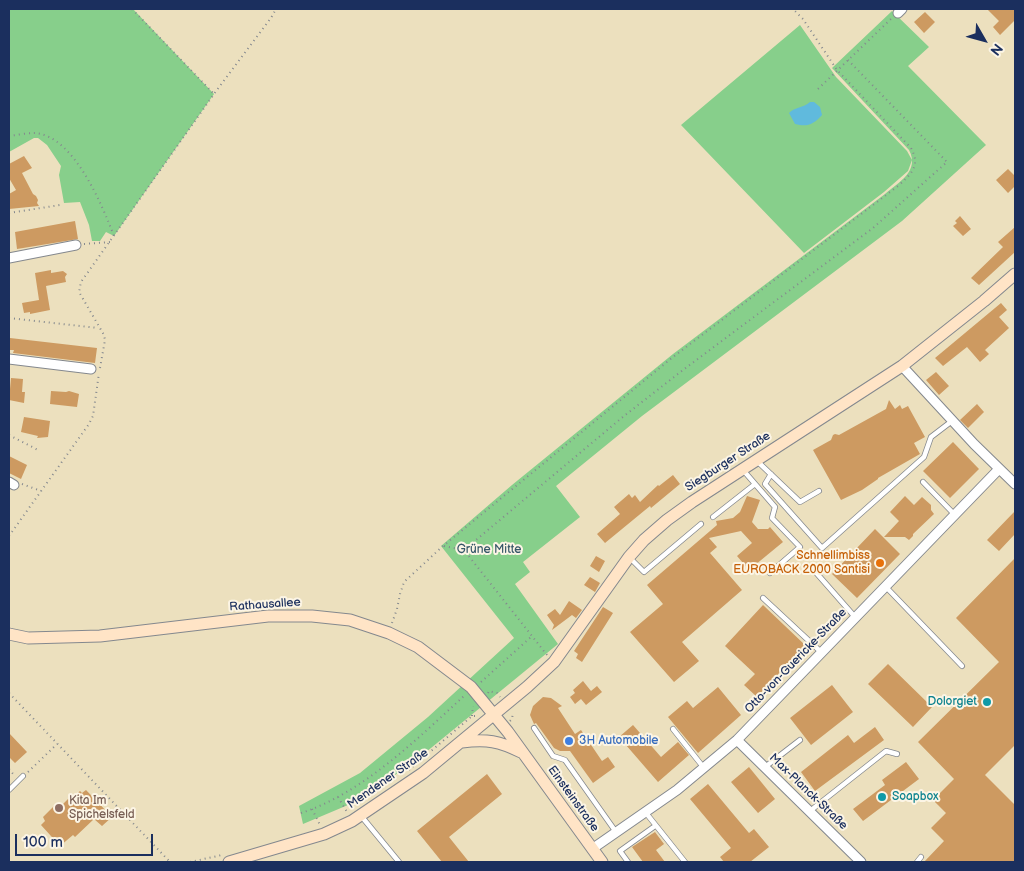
<!DOCTYPE html>
<meta charset="utf-8">
<style>
body{margin:0}
#map{position:relative;width:1024px;height:871px;overflow:hidden;background:#ece0be;font-family:"Balsamiq Sans",sans-serif}
canvas{display:block}
.frame{position:absolute;inset:0;border:10px solid #1b2f5e;pointer-events:none}
.north{position:absolute;left:959px;top:15px;width:50px;height:50px;-webkit-text-stroke:4px #fcf5e5;paint-order:stroke;rotate:128deg;font-size:14px;font-weight:700;line-height:20px;text-align:center;color:#1b2f5e}
.north::after{content:'';display:block;margin:auto;width:18px;height:22px;background:#1b2f5e;clip-path:polygon(50% 0,100% 100%,50% 72%,0 100%)}
.scale{position:absolute;left:15px;top:834px;width:138px;height:22px;box-sizing:border-box;border:2px solid #1b2f5e;border-top:0;padding-left:6px;font-size:15px;line-height:18px;white-space:nowrap;color:#1b2f5e;-webkit-text-stroke:4px #fcf5e5;paint-order:stroke}
</style>
<div id="map">
<canvas width="1024" height="871"></canvas>
<div class="frame"></div>
<div class="north">N</div>
<div class="scale">100 m</div>
</div>
<script>
const ctx = document.querySelector('canvas').getContext('2d');
ctx.lineJoin = 'round';
function paint(path, color) {
  ctx.fillStyle = color;
  ctx.fill(path, 'evenodd');
}
function strokePath(path, color, width, dash) {
  ctx.strokeStyle = color;
  ctx.lineWidth = width;
  ctx.lineCap = dash ? 'butt' : 'round';
  ctx.setLineDash(dash || []);
  ctx.stroke(path);
}
function label(font, color, halo, rows, align = 'center') {
  ctx.font = font + ' "Balsamiq Sans",sans-serif';
  ctx.lineWidth = 4;
  ctx.setLineDash([]);
  ctx.textBaseline = 'middle';
  ctx.strokeStyle = halo;
  ctx.fillStyle = color;
  for (const [text, x, y, turn = 0] of rows) {
    ctx.save();
    ctx.translate(x, y);
    ctx.rotate((+turn || 0) * Math.PI / 180);
    ctx.textAlign = isNaN(turn) ? turn : align;
    if (halo) ctx.strokeText(text, 0, 0);
    ctx.fillText(text, 0, 0);
    ctx.restore();
  }
}
paint(new Path2D(`
 M9 9H133L214 94 114 236 106 232 100 241H92L89 225 80 202 64 203 59 175 61 166 47 145 38 138H34L9 152Z
 M892 11 929 47 908 66 986 145 902 221 642 416 556 486 580 517 523 562 530 572 515 584 558 644 409 766 348 805 303 824 299 806 360 773 428 717 514 638 441 546 512 485 673 354 885 194C899 182 920 171 909 150L832 68Z
 M800 25 836 77 907 151 912 160 908 171 884 192 804 253 681 125Z`), '#87cf8b');
paint(new Path2D(`
 M810 102H814L820 107 822 115C813 125 807 127 795 124L789 113C795 107 803 108 810 102Z`), '#60badd');
paint(new Path2D(`
 M987 9H1015V20L1000 35 993 27 999 21Z
 M925 12 935 22 924 33 914 22Z
 M24 156 32 168 22 173 33 194 36 196 38 200 37 203 39 206 9 209V194L16 190 9 178V164Z
 M1008 169 1015 176V186L1008 193 996 180Z
 M960 216 971 229 963 236 953 226 957 223 955 221Z
 M75 221 78 239 17 249 15 232Z
 M1015 227V252L979 285 971 278 1003 247 998 242Z
 M51 270V273L63 271 67 274 65 277 66 282 46 286 50 310 30 314V312L24 313 22 303 39 300 35 273Z
 M1001 303 1007 310 999 317 1009 328 985 350 989 354 980 362 967 347 943 366 935 358Z
 M10 338 97 348 95 363 13 353 14 350H10Z
 M936 372 949 386 939 395 926 380Z
 M11 378 23 379 22 392H25L24 403 9 400Z
 M51 391 66 392 69 391 79 394 77 407 50 404Z
 M889 400 895 409 900 405 902 409 908 406 925 437 914 443 920 454 878 478V479L862 490 841 500 813 450 831 440 833 435 835 434 839 435 886 409Z
 M977 404 984 412 968 428 960 420Z
 M24 417 50 421 48 437 37 438 38 436 21 432Z
 M953 442 979 469 950 498 923 471Z
 M9 456 27 465 21 479 9 473Z
 M673 475 680 484 651 508 650 506 605 543 597 534 620 514 614 507 629 494 632 498 635 495 640 502 658 485 659 486Z
 M747 496 760 500 752 522 758 529H768L770 527 783 542 749 570 737 556 752 543 741 531 709 538 717 547 710 553 742 590 682 642 699 661 674 682 630 632 663 604 647 585 717 525 716 521 733 518 740 512Z
 M905 496 914 505 922 497 931 505V510L934 514 913 534V536L909 540 905 537H884L899 521 890 512Z
 M1015 511V534L999 551 987 540Z
 M875 529 900 554 857 598 832 574Z
 M596 556 605 561 599 572 590 566Z
 M1015 558V745L985 775 1015 805V862H924L944 841 931 828 946 813 933 800 954 779 918 742 999 662 956 618Z
 M590 577 600 583 595 592 584 585Z
 M569 601 582 610 576 618 572 615 552 630 554 625 547 615 555 609 560 615Z
 M763 605 805 645 757 697 744 685 755 674 725 646Z
 M603 607 613 613 582 662 576 658 578 654 574 651Z
 M888 664 932 707 913 727 868 684Z
 M583 681 591 691 597 686 602 692 586 705 581 699 575 704 570 697 575 693 573 690Z
 M832 685 853 712 811 745 790 718Z
 M718 687 741 715 698 753 668 717 687 701 693 708Z
 M543 697 551 698 562 706 558 708 575 734 581 730 602 761 608 757 615 767 593 783 570 751H560L554 748 536 723 534 724 530 715 533 706Z
 M633 725 661 757 678 742 689 755 658 782 619 737Z
 M875 727 884 740 815 791 801 772 848 735 854 743Z
 M9 733 27 752 15 763 9 757Z
 M906 762 919 779 863 821 853 809 885 785 882 780Z
 M749 767 775 799 758 813 731 782Z
 M487 774 502 794 449 837 469 862H442L417 831Z
 M708 784 749 833 754 829 769 847 750 862H724L720 857 731 848 690 799Z
 M86 790 112 817 102 826 94 819 75 837 73 835 60 846 41 825 45 821 43 817 55 805 59 808 68 799 70 800 80 791 82 793Z
 M655 832 664 844 656 850 665 862H643L632 847Z`), '#cd9a61');
const lane = new Path2D(`
 M757 461 800 502 819 491
 M743 470 775 507 772 518 800 547 770 573
 M771 474 765 484 822 548 924 457 931 437 952 421
 M923 482 955 515
 M713 517 755 484
 M630 558 644 572 701 524
 M812 568 855 617
 M885 586 962 666
 M763 598 821 652
 M534 728 553 756 565 760 616 832
 M673 729 704 768
 M765 767 800 740
 M9 790 23 776
 M810 811 886 751 897 754
 M646 813 685 862
 M362 817 399 862
 M628 862 620 851 655 826
 M917 862 921 857`);
const street = new Path2D(`
 M898 13 902 9
 M9 258 76 245
 M9 359 91 369
 M902 366 974 444 1015 484
 M9 482 14 485
 M737 740 861 862
 M592 849 677 790 737 740 999 469`);
const secondary = new Path2D(`
 M9 634 28 638 100 636 268 616H312L350 620 389 633 418 647 471 687 508 732 602 862
 M462 742C487 739 499 741 521 752
 M229 862 324 834 352 821 423 773 527 687 554 662 629 557 644 540 667 520 692 502 902 366 984 301 1015 274`);
strokePath(lane, '#84888e', 6);
strokePath(street, '#84888e', 11);
strokePath(secondary, '#84888e', 13);
strokePath(new Path2D(`
 M132 9 214 94
 M818 89 892 18
 M9 136C17 135 27 133 35 133 74 136 102 205 114 236
 M9 213 60 205
 M84 244 110 242
 M9 318 98 328
 M100 368 105 340 104 335 79 292 81 282 214 94 271 18 276 9
 M9 435 38 450
 M22 484 41 491
 M9 536 89 424 93 416 99 373
 M444 546 464 550
 M392 623 397 609 400 594 404 582 443 546 673 357 898 186C911 174 921 166 911 148L837 70 803 19 793 9
 M547 655 464 550 624 416 683 370 873 228 947 162 847 59
 M481 682 531 637
 M9 693 170 862
 M488 693 489 691 497 693 500 697
 M472 716 473 706
 M510 721 512 719 513 712
 M9 769 14 775
 M409 770 472 716H477
 M28 772 57 744
 M338 797 347 812
 M312 809 320 825
 M301 813C363 793 417 739 464 696
 M190 862 222 855`), '#84888e', 2, [1, 4]);
strokePath(lane, '#fff', 4.5);
strokePath(street, '#fff', 9);
strokePath(secondary, '#ffe4c6', 11);
for (const [x, y, r, color] of [
 [880,563,5,"#e8710a"],
 [987,702,5,"#0f9aa8"],
 [569,741,5,"#3f7fe0"],
 [882,797,5,"#0f9aa8"],
 [59,808,5,"#8d6e63"]
]) {
  const dot = new Path2D();
  dot.arc(x, y, r, 0, 2 * Math.PI);
  ctx.fillStyle = color;
  ctx.fill(dot);
  strokePath(dot, '#fcf5e5', 2);
}
label('12px', '#1b2f5e', '#fcf5e5', [
 ["Siegburger Straße",728,462,-33],
 ["Rathausallee",265,605,-4],
 ["Otto-von-Guericke-Straße",796,661,-46],
 ["Mendener Straße",388,779,-35],
 ["Max-Planck-Straße",808,792,44],
 ["Einsteinstraße",573,799,54]
]);
label('12px', '#365769', '#fcf5e5', [
 ["Grüne Mitte",489,550]
]);
label('12px', '#c56008', '#fcf5e5', [
 ["Schnellimbiss",870,556],
 ["EUROBACK 2000 Santisi",870,570]
], 'right');
label('12px', '#0d838f', '#fcf5e5', [
 ["Dolorgiet",977,702],
 ["Soapbox",892,797,"left"]
], 'right');
label('12px', '#366cbe', '#fcf5e5', [
 ["3H Automobile",579,741]
], 'left');
label('12px', '#785e54', '#fcf5e5', [
 ["Kita Im",69,801],
 ["Spichelsfeld",69,815]
], 'left');
</script>
